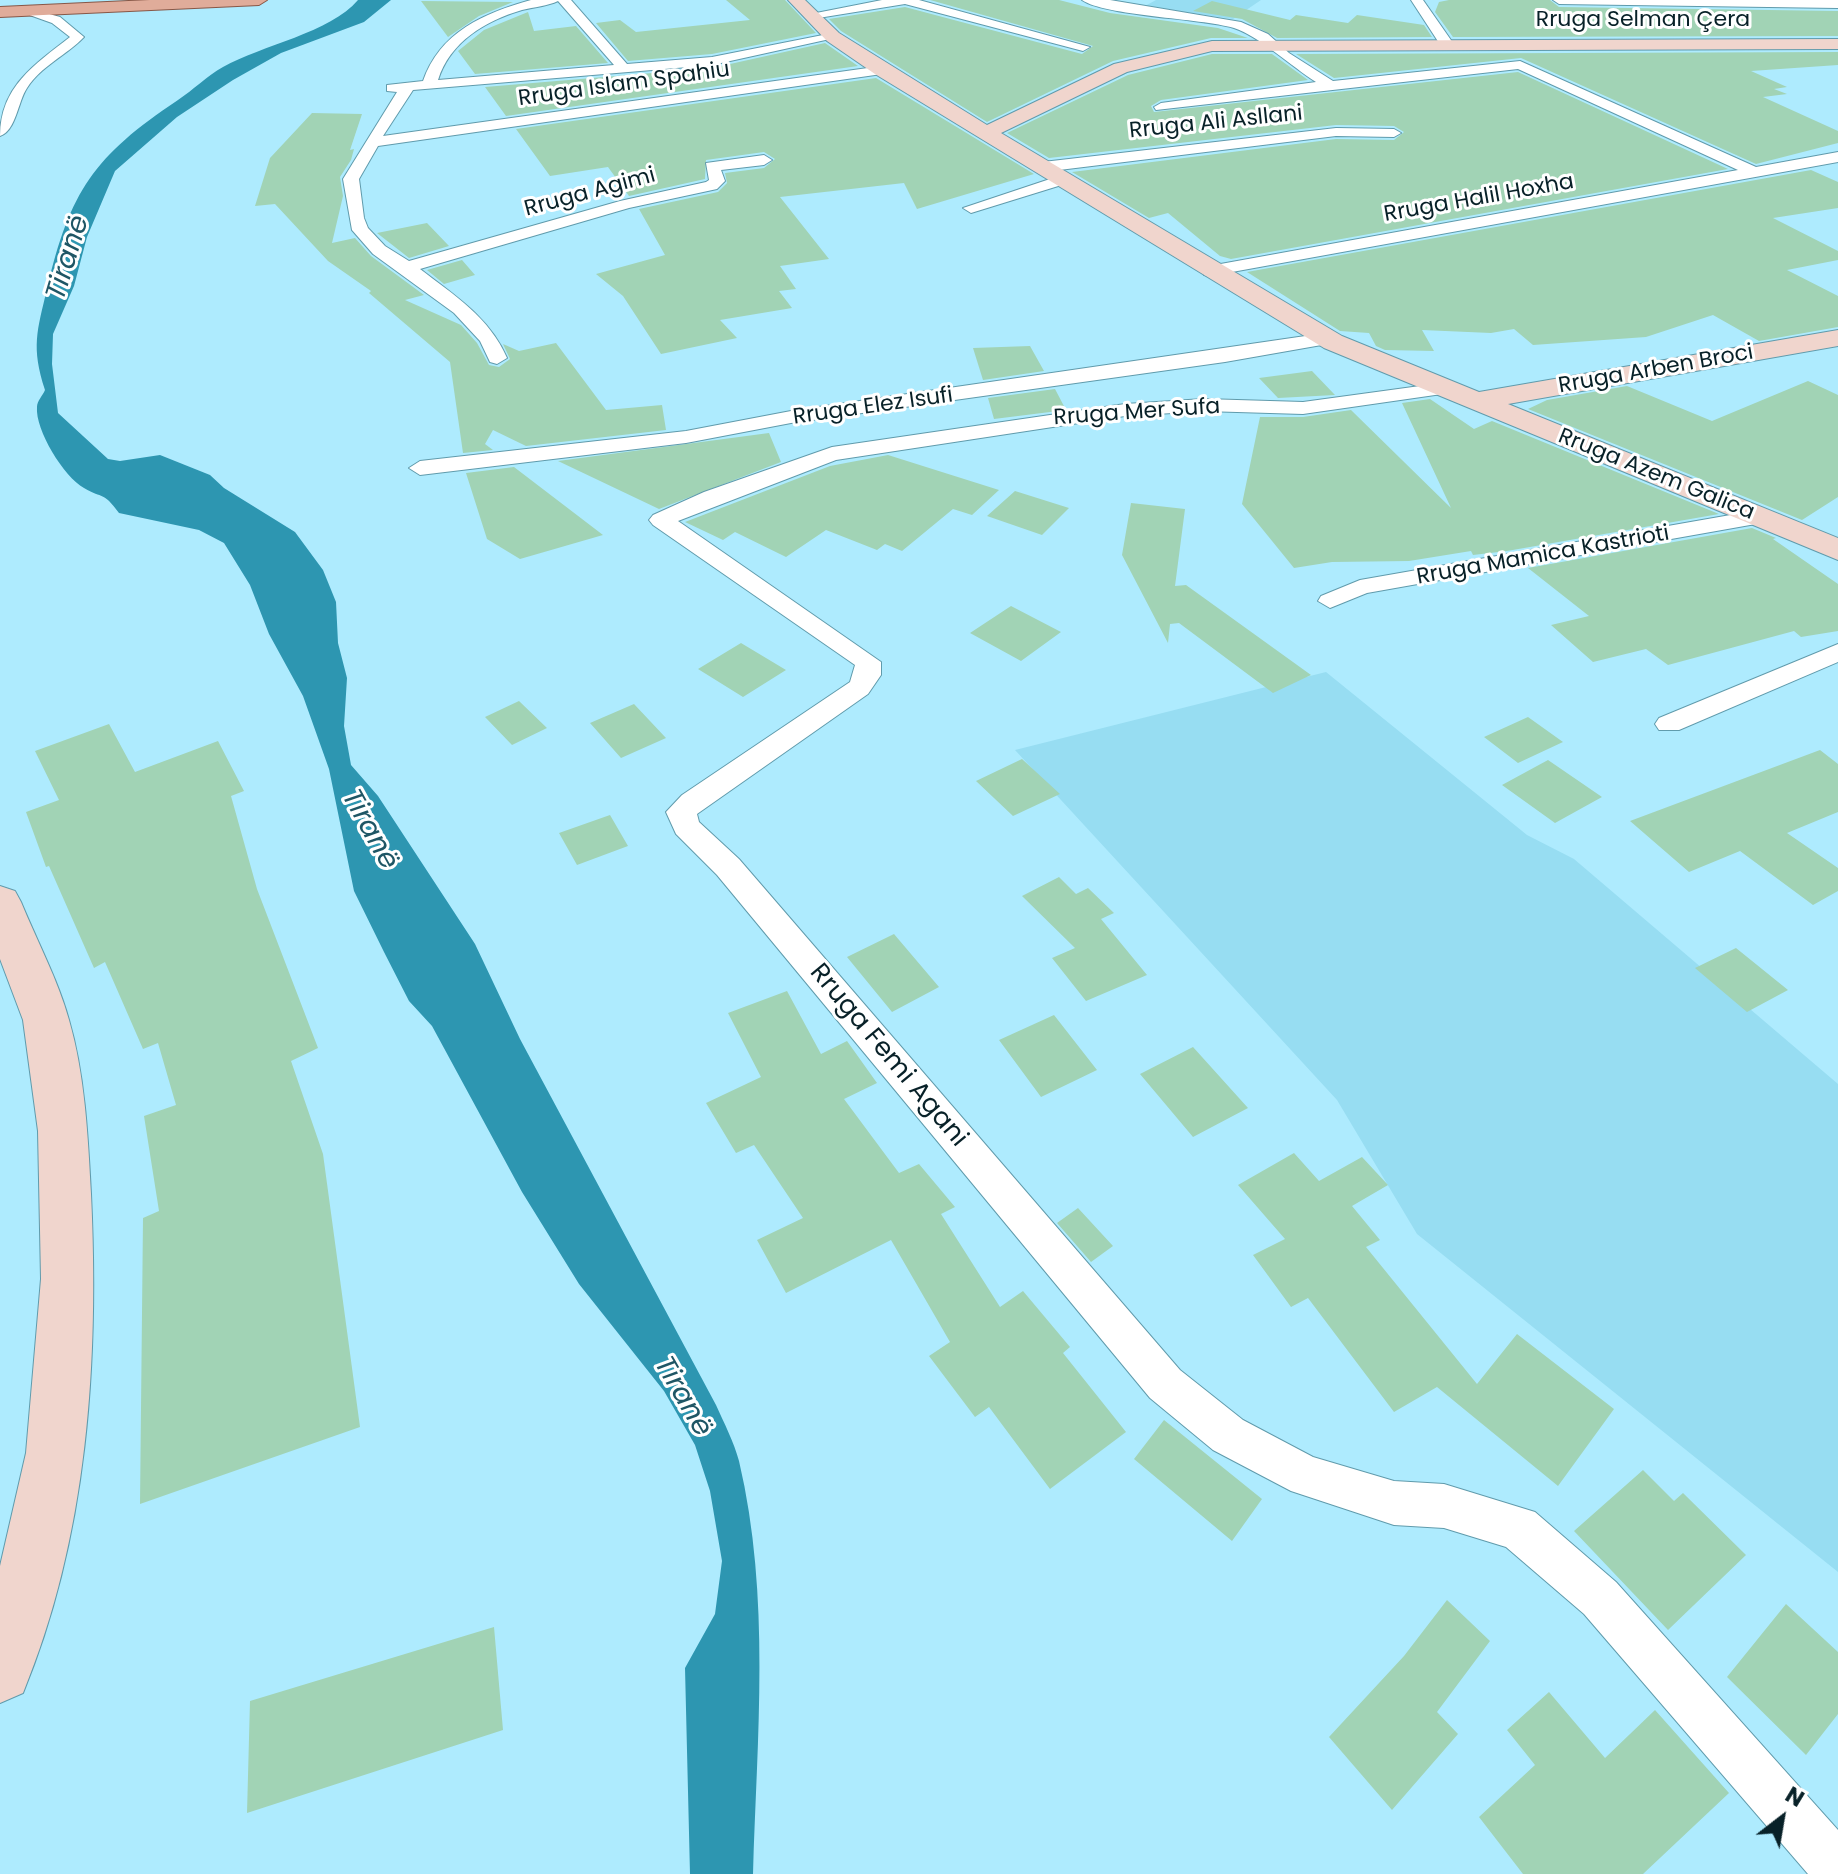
<!DOCTYPE html>
<meta charset="utf-8">
<style>
body{margin:0}
#map{position:relative;width:1838px;height:1874px;overflow:hidden;background:#aeebfe;font-family:Poppins,sans-serif}
canvas{display:block}
.north{position:absolute;left:1742px;top:1778px;width:80px;height:80px;-webkit-text-stroke:6px #fff;paint-order:stroke;rotate:31deg;font-size:22px;font-weight:700;line-height:32px;text-align:center;color:#082128}
.north::after{content:'';display:block;margin:auto;width:28px;height:36px;background:#082128;clip-path:polygon(50% 0,100% 100%,50% 72%,0 100%)}
</style>
<div id="map">
<canvas width="1838" height="1874"></canvas>
<div class="north">N</div>
</div>
<script>
const ctx = document.querySelector('canvas').getContext('2d');
ctx.lineJoin = 'round';
function paint(path, color) {
  ctx.fillStyle = color;
  ctx.fill(path, 'evenodd');
}
function strokePath(path, color, width, dash) {
  ctx.strokeStyle = color;
  ctx.lineWidth = width;
  ctx.lineCap = dash ? 'butt' : 'round';
  ctx.setLineDash(dash || []);
  ctx.stroke(path);
}
function label(font, color, halo, rows, align = 'center') {
  ctx.font = font + ' Poppins,sans-serif';
  ctx.lineWidth = 6;
  ctx.setLineDash([]);
  ctx.textBaseline = 'middle';
  ctx.strokeStyle = halo;
  ctx.fillStyle = color;
  for (const [text, x, y, turn = 0] of rows) {
    ctx.save();
    ctx.translate(x, y);
    ctx.rotate((+turn || 0) * Math.PI / 180);
    ctx.textAlign = isNaN(turn) ? turn : align;
    if (halo) ctx.strokeText(text, 0, 0);
    ctx.fillText(text, 0, 0);
    ctx.restore();
  }
}
paint(new Path2D(`
 M1156 0H1261L1233 19 1145 6Z
 M1326 672 1527 835 1574 859 1838 1084V1572L1417 1234 1337 1100 1015 750Z`), '#97ddf2');
paint(new Path2D(`
 M358 0H391L364 22 281 53 233 80 177 117 115 171 87 237 74 286 53 334 52 364 58 413 108 459 120 461 160 455 210 475 224 488 295 532 323 570 336 602 338 643 347 678 344 726 351 765 378 796 475 944 520 1039 716 1405C724 1423 734 1442 739 1461 771 1597 757 1737 753 1874H690L685 1668 715 1614 722 1561 710 1491 695 1445 664 1391 579 1284 522 1192 432 1026 409 1001 384 952 354 891 329 769 303 696 269 634 250 585 224 543 199 530 119 513C102 490 104 500 84 488 64 477 35 430 37 407 37 401 43 395 45 390 31 347 37 331 47 289 70 191 94 156 178 100 193 90 207 76 223 67 262 45 330 33 358 0Z`), '#2d96b1');
paint(new Path2D(`
 M726 0H785L816 33 712 54 628 61 596 23 620 20 636 32 750 20Z
 M930 0H1059L1110 13 1218 28 1248 38H1211L1113 61 987 122 841 31 829 19 905 7 1082 54 1093 46Z
 M1449 0H1550L1559 7 1838 11V36L1453 37 1435 12 1439 2Z
 M421 1 513 2 479 16 448 37Z
 M1212 1 1290 20 1296 15 1348 23 1357 15 1424 25 1432 37 1277 38 1242 19 1193 11Z
 M528 12 534 31 576 26 608 63 475 74 458 51 484 30Z
 M825 43 858 66 506 116 485 87 712 68Z
 M1838 52V65L1751 71 1787 87 1774 89 1787 94 1763 97 1838 131V143L1756 164 1521 58 1334 78 1296 54Z
 M1212 54H1272L1308 80 1161 100 1151 106 1154 112 1518 72 1728 169 1231 259 1220 256 1168 213 1149 218 1072 172 1336 139 1394 140 1404 132 1394 126 1336 125 1049 158 1007 133 1128 75Z
 M876 78 1034 174 917 209 904 183 780 197 829 259 780 266 796 289 779 291 792 308 720 320 737 338 661 354 623 296 596 274 665 255 639 209 718 192 727 183 725 173 764 168 775 159 764 152 706 160 705 179 629 196 608 167 550 176 516 129Z
 M312 113 362 114 350 150 354 149 351 160 340 177 343 196 332 243 355 238 371 256 424 295 405 300 461 325 477 343 489 365 499 367 510 359 503 344 519 351 556 343 606 410 662 405 666 430 526 446 493 430 485 444 493 450 463 453 450 362 369 293 371 291 328 261 275 204 255 206 270 158Z
 M1811 170 1838 182V208L1773 218 1838 251V260L1787 270 1838 296V327L1759 341 1713 315 1646 337 1533 345 1514 329 1491 333 1422 330 1434 351 1385 350 1376 346 1369 333 1340 331 1247 272Z
 M427 223 449 246 409 258 377 233Z
 M462 260 475 275 444 284 427 270Z
 M1030 346 1044 371 983 380 973 348Z
 M1312 371 1335 395 1278 398 1259 378Z
 M1808 381 1838 395V497L1802 520 1528 409 1547 400 1627 386 1712 421Z
 M1055 389 1066 410 994 419 988 398Z
 M1430 399 1474 429 1492 421 1719 514 1507 551 1473 555 1471 551 1409 561 1332 562 1294 568 1242 504 1260 417H1303L1351 410 1451 508 1402 403Z
 M769 433 781 462 659 509 558 461Z
 M888 455 999 490 972 515 953 509 902 551 885 544 877 550 826 530 786 557 735 532 723 540 685 522 830 466Z
 M514 467 603 535 520 559 487 539 466 473Z
 M1015 491 1069 508 1042 535 987 516Z
 M1131 503 1185 509 1175 586 1186 585 1311 675 1273 693 1179 623 1170 624 1168 643 1122 555Z
 M1752 528 1776 538 1773 539 1838 584V631L1801 637 1794 631 1668 665 1646 649 1593 662 1551 625 1589 616 1528 568Z
 M1011 606 1061 632 1021 661 970 633Z
 M741 643 786 670 743 697 698 669Z
 M519 701 547 728 512 745 485 717Z
 M634 704 666 738 621 758 590 723Z
 M1528 717 1563 742 1518 763 1484 737Z
 M109 724 135 772 218 741 244 791 231 796 257 889 318 1048 291 1061 323 1154 360 1427 140 1504 143 1218 159 1211 144 1116 176 1105 158 1043 143 1049 105 962 94 968 49 866 46 867 26 812 59 800 35 751Z
 M1820 750 1838 764V812L1787 833 1838 868V891L1813 905 1740 851 1689 872 1630 821Z
 M1022 759 1060 794 1013 816 976 781Z
 M1548 760 1602 797 1555 823 1502 785Z
 M610 815 628 846 577 865 559 833Z
 M1059 877 1076 894 1088 888 1114 913 1101 919 1147 975 1086 1001 1052 958 1075 948 1022 896Z
 M894 934 939 987 892 1012 847 957Z
 M1736 948 1788 990 1747 1012 1695 968Z
 M787 991 821 1054 847 1041 877 1083 844 1099 899 1173 919 1164 955 1207 941 1214 1000 1307 1023 1291 1070 1347 1063 1353 1126 1432 1050 1489 989 1407 975 1417 929 1356 950 1342 891 1240 786 1293 757 1240 803 1218 754 1145 736 1153 706 1103 761 1077 728 1013Z
 M1054 1015 1097 1070 1041 1097 999 1040Z
 M1193 1047 1248 1108 1193 1137 1140 1074Z
 M1294 1153 1319 1181 1362 1157 1388 1185 1352 1206 1380 1240 1366 1247 1477 1384 1517 1334 1614 1409 1558 1486 1437 1387 1394 1412 1308 1298 1291 1307 1253 1255 1285 1239 1238 1185Z
 M1078 1208 1113 1246 1091 1262 1057 1223Z
 M1164 1420 1262 1499 1232 1541 1134 1459Z
 M1643 1470 1674 1501 1683 1493 1746 1555 1668 1630 1574 1531Z
 M1447 1600 1490 1641 1437 1712 1458 1734 1392 1810 1329 1737 1404 1656Z
 M1786 1604 1838 1652V1714L1806 1755 1727 1677Z
 M494 1627 503 1730 247 1813 250 1701Z
 M1549 1692 1605 1758 1655 1710 1729 1793 1643 1874H1523L1479 1817 1535 1765 1507 1730Z`), '#a1d3b5');
const street = new Path2D(`
 M531 0H571L627 64 712 57 833 33 839 37 712 65 413 90 383 136 882 66 889 70 882 74 378 146 359 179 364 218 368 228 385 246 409 261 620 201 706 182 709 180 706 163 764 155 772 160 764 165 721 170 725 181 717 189 629 208 420 269C454 295 490 318 507 358L497 364 490 362 480 341 454 313 373 254 352 230 343 179 397 92 387 91V85L423 81C440 32 484 13 531 0ZM558 1 614 65 438 80C450 42 485 21 522 10 534 7 548 6 558 1Z
 M882 0H919L1090 47 1083 51 905 4 812 19 806 15Z
 M1082 0H1110L1241 22 1268 34 1289 53 1333 81 1520 61 1756 167 1838 152V162L1210 276 1204 275V267L1738 170 1518 69 1156 110 1154 107 1161 103 1316 82C1292 67 1259 36 1234 28 1200 18 1105 16 1082 0Z
 M1411 0H1423L1453 43 1451 46H1441Z
 M1553 0H1838V8L1559 4Z
 M24 7 60 17 84 37C67 55 41 66 27 88 18 101 16 131 0 136 0 87 34 65 70 37L52 23 24 13Z
 M1336 128 1394 129 1401 133 1394 137 1336 136 1043 172 1035 167 1043 162Z
 M1062 175 1068 177V183L971 213 963 208Z
 M1326 333 1336 339 1333 343 1225 362 791 423 686 443 420 475 409 468 420 461 686 431 791 411Z
 M1442 383 1449 385 1452 389 1449 393 1303 414 1204 411 1125 416 836 460 678 521 881 662V675L868 694 697 814 699 822 739 859 1180 1370 1243 1420 1313 1457 1394 1481 1444 1484 1535 1512 1616 1582 1838 1830V1874H1808L1584 1614 1506 1547 1444 1528 1394 1525 1291 1491 1213 1450 1150 1398 717 875 676 834 666 812 682 795 850 682 855 665 653 525 649 520 653 515 704 492 832 447 1125 404 1204 399 1303 402Z
 M1759 510 1767 512 1771 517 1767 522 1367 593 1330 608 1318 601 1321 596 1360 580Z
 M1838 644V662L1679 730H1659L1655 724 1659 718Z`);
const secondary = new Path2D(`
 M788 0H805L839 33 987 125 1114 64 1212 41 1838 39V49L1212 51 1127 72 1001 133 1342 336 1479 392 1838 330V346L1508 404 1838 538V560L1324 348 875 74 827 41Z
 M0 886 15 891 21 902C37 941 58 980 69 1020 85 1075 88 1137 91 1194 99 1361 88 1536 23 1693L0 1703V1566L26 1453 41 1279 38 1131 23 1020 0 959Z`);
const primary = new Path2D(`
 M150 0H267L259 5 0 17V7Z`);
strokePath(street, '#609bac', 2);
strokePath(secondary, '#609bac', 2);
strokePath(primary, '#875747', 2);
paint(street, '#fff');
paint(secondary, '#f0d5cd');
paint(primary, '#e0ac9a');
label('22px', '#082128', '#fff', [
 ["Rruga Selman Çera",1643,20],
 ["Rruga Islam Spahiu",624,85,-8],
 ["Rruga Ali Asllani",1216,123,-6],
 ["Rruga Agimi",590,193,-15],
 ["Rruga Halil Hoxha",1479,199,-10],
 ["Rruga Arben Broci",1656,370,-10],
 ["Rruga Elez Isufi",873,407,-8],
 ["Rruga Mer Sufa",1137,413,-4],
 ["Rruga Azem Galica",1656,475,22],
 ["Rruga Mamica Kastrioti",1543,556,-10]
]);
label('26px', '#082128', '#fff', [
 ["Rruga Femi Agani",888,1056,50]
]);
label('italic 28px', '#1f5665', '#fff', [
 ["Tiranë",69,258,-73],
 ["Tiranë",369,830,61],
 ["Tiranë",682,1397,60]
]);
</script>
